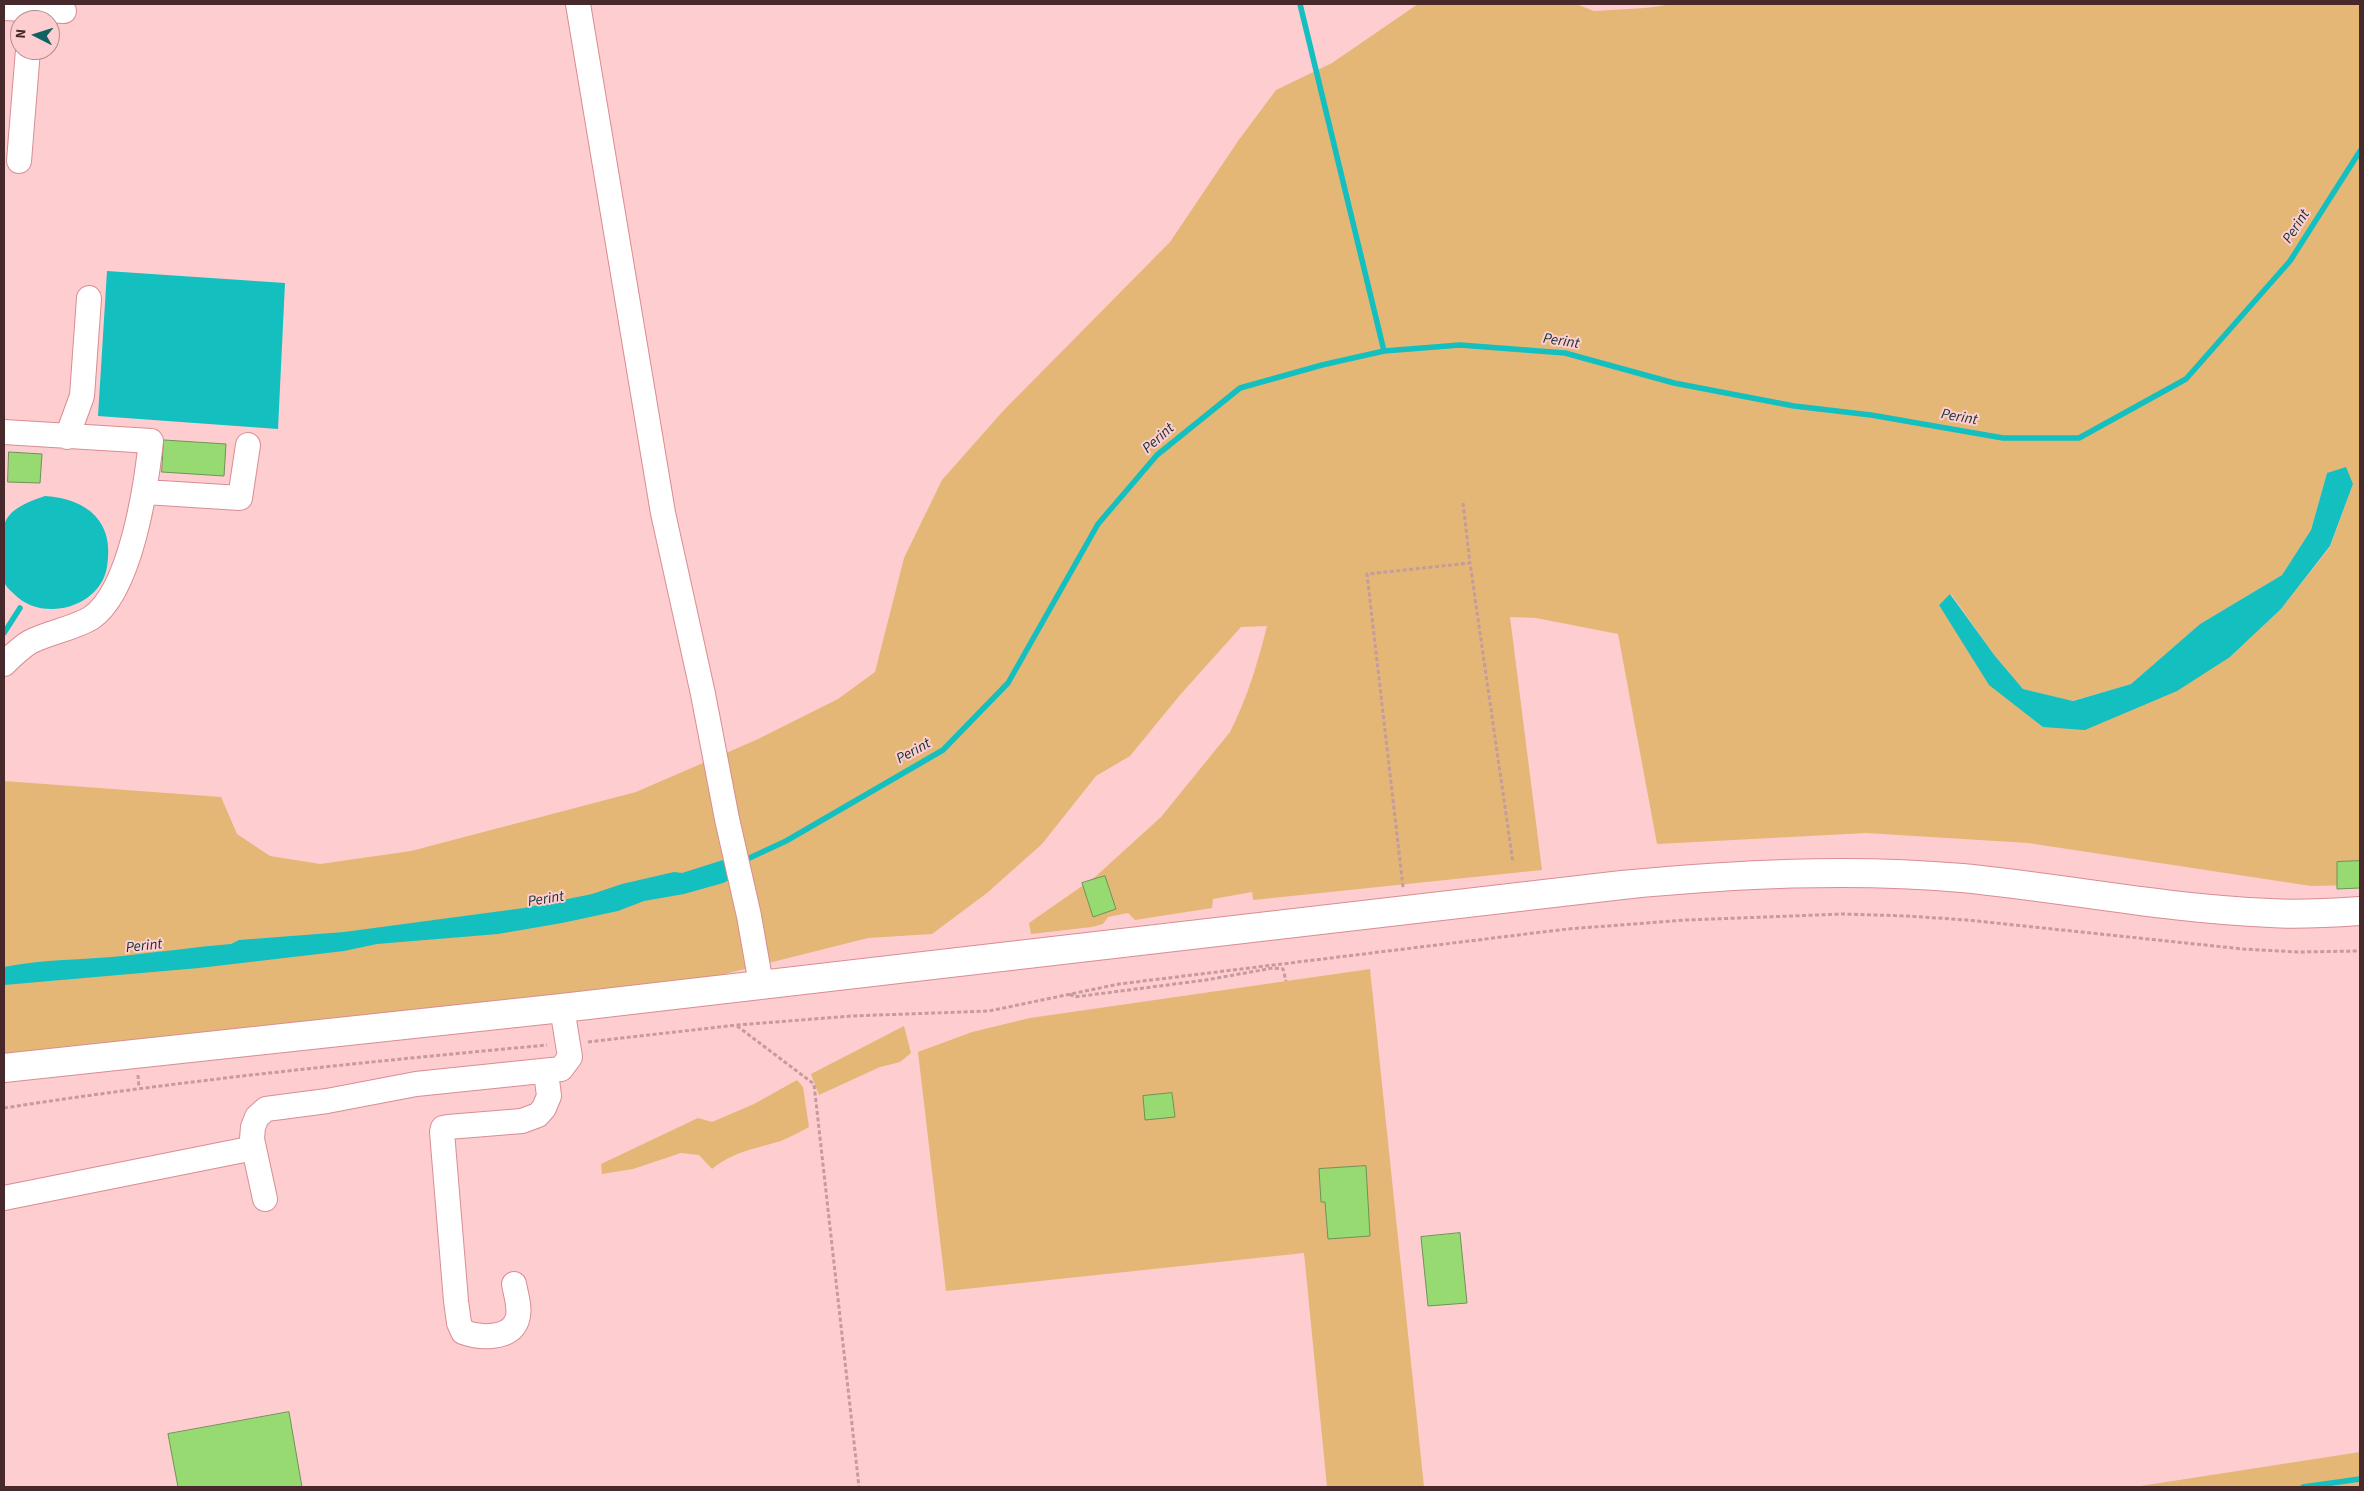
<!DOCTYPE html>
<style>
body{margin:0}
#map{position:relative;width:2364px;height:1491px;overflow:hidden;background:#fecdcf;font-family:"Source Sans 3",sans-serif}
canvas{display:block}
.frame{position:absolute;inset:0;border:5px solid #48292b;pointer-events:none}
.north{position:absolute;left:10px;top:10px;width:50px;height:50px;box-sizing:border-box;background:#fecdcf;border:1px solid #b58b8d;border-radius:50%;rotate:275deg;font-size:14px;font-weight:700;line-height:20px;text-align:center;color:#48292b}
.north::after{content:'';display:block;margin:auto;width:18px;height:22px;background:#116262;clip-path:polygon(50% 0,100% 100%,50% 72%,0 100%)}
</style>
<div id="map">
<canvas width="2364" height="1491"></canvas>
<div class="frame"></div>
<div class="north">N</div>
</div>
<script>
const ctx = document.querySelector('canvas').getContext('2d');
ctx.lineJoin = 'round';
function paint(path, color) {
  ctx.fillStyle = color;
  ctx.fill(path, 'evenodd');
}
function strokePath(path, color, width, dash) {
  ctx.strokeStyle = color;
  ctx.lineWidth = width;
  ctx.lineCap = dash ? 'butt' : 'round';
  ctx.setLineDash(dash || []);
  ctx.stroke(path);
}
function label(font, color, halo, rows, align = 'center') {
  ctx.font = font + ' "Source Sans 3",sans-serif';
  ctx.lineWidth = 4;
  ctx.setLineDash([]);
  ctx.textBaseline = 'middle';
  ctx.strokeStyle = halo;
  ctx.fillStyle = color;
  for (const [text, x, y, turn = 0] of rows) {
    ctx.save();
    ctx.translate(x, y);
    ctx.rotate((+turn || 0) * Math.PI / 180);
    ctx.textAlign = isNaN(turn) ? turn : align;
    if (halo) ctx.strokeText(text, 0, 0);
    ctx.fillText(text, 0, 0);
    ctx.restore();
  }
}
paint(new Path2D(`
 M1418 4H1576L1594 11 1645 8 1674 4H2360V885L2311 886 2028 843 1866 833 1657 844 1618 634 1536 618 1510 617 1542 870 1253 900 1252 892 1213 899 1212 908 1135 920 1128 913 1108 917 1103 924 1092 927 1031 934 1029 923 1095 877 1161 817 1230 732C1247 699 1258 662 1267 626L1241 627 1180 695 1130 756 1096 776 1042 844 987 893 932 934 868 938 709 978 517 1001 4 1054V781L221 797 237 834 270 856 320 864 411 851 636 792 756 740 838 699 875 672 904 558 942 480 1004 410 1170 242 1238 141 1276 90 1332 63ZM2327 473 2353 484 2330 547 2281 609 2230 657 2043 727 1939 605 1951 594 1995 656 2023 689 2072 701 2131 684 2200 624 2282 575 2311 530Z
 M1370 969 1424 1487H1327L1304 1253 946 1291 918 1052 972 1032 1030 1018Z
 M904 1026 911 1053 900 1062 880 1067 819 1095 811 1074Z
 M797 1080 803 1087 809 1127C800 1132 790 1137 781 1141 757 1148 732 1152 712 1169L699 1155 681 1153 633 1169 602 1174 601 1164 698 1118 712 1122 754 1104Z
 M2360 1452V1487H2134Z`), '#e4b777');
paint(new Path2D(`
 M107 271 285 283 278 429 98 416Z
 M2346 467 2353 484 2330 546 2281 609 2230 657 2177 691 2085 730 2043 727 1989 685 1939 605 1950 594 1995 656 2023 689 2073 701 2131 684 2200 624 2282 575 2311 530 2327 473Z
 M45 496C88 499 115 522 107 567 100 608 42 623 14 594 11 591 6 587 4 582 1 572 4 556 4 545 4 539 2 531 4 526 8 508 31 501 45 496Z
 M742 854 745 873 723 883 684 894 644 901 618 911 562 923 498 934 377 944 344 951 199 968 4 985V967C43 959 83 960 123 956 159 952 195 947 231 944L239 940 344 932 524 908 592 894 622 884 674 872 682 873Z`), '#13bfbf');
strokePath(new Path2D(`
 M1300 4 1384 351
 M4 633 20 608
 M743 861 786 841 943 750 1008 683 1098 524 1157 455 1240 388 1322 365 1384 351 1460 345 1565 353 1674 383 1794 406 1871 415 2003 438H2079L2186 379 2290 261 2360 151
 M2303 1487 2360 1479`), '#13bfbf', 5.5);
const building = new Path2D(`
 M164 440 226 444 224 476 162 472Z
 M9 452 42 454 40 483 8 482Z
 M2360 861V888L2337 889V862Z
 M1105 876 1116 909 1093 917 1082 883Z
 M1172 1093 1175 1117 1145 1120 1143 1096Z
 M1366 1166 1370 1236 1328 1239 1325 1202H1321L1319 1169Z
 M1460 1233 1467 1303 1428 1306 1421 1237Z
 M289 1412 302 1487H178L168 1434Z`);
paint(building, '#97da72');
strokePath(building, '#6d9359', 1);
const minor = new Path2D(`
 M578 4 663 513 703 694 727 819 749 916 761 984
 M4 8 64 11
 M19 161 28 50
 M4 432 151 441C146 487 131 591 91 618 73 629 49 632 30 642 20 648 12 656 4 664
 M67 437 82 396 89 298
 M145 492 240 498 248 445
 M4 1198 254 1148
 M265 1199 252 1139 253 1127 257 1117 266 1109 327 1101 416 1084 561 1069 570 1057 562 1008
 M514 1284C516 1295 521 1310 517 1320 510 1340 479 1338 463 1332L459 1323 456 1301 442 1132 443 1128 448 1127 522 1121 538 1115 544 1108 549 1096 546 1072`);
const major = new Path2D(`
 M4 1068 562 1008 1622 885C1735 874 1849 868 1962 878 2065 888 2166 909 2270 913 2300 915 2330 913 2360 911`);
strokePath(minor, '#d98d92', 26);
strokePath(major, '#d98d92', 30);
strokePath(new Path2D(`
 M1463 503 1470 563
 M1403 887 1367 574 1470 563 1513 863
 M1070 994 1074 997 1206 980 1273 968 1283 969 1286 981
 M737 1026 814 1084 859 1487
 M588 1042 736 1025 852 1016 989 1011 1119 984 1567 929 1686 920 1843 914 1907 916 1967 920 2243 949 2298 952 2360 951
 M138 1075 139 1088
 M4 1108C184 1080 365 1062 547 1045`), '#c69b9d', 3, [4, 2.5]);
strokePath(minor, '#fff', 24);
strokePath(major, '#fff', 28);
label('italic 15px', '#143333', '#fecdcf', [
 ["Perint",2297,227,-57],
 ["Perint",1561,342,9],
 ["Perint",1959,418,10],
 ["Perint",1159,439,-42],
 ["Perint",914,752,-29],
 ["Perint",546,900,-9],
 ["Perint",144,947,-6]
]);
</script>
